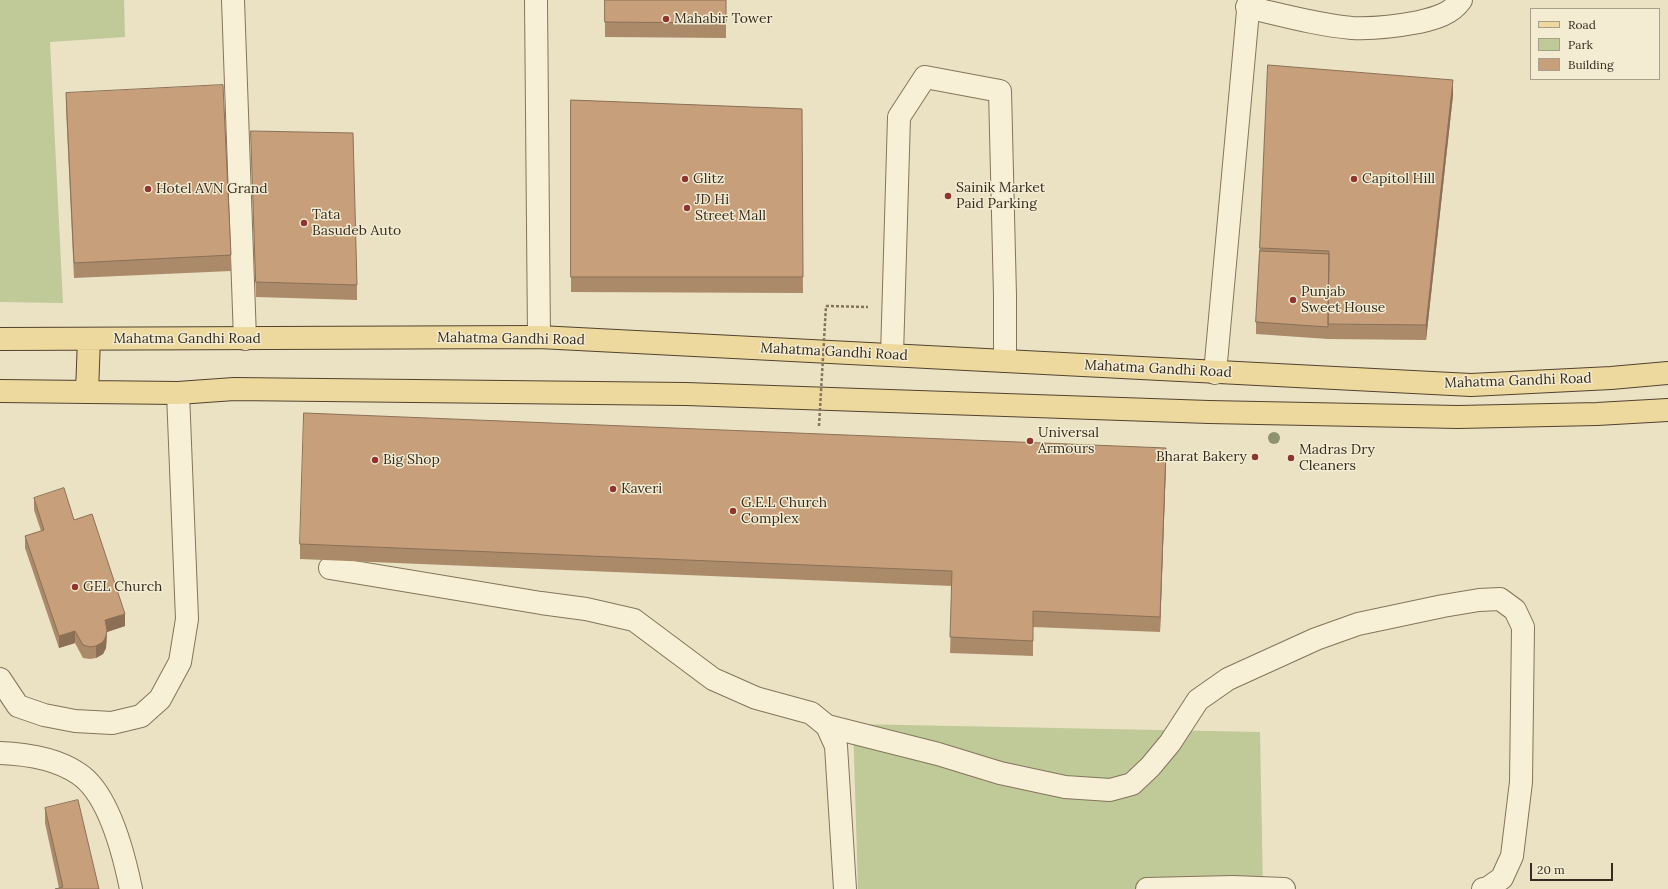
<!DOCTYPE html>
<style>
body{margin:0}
#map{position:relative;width:1668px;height:889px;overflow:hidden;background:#ebe2c3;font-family:Lora,serif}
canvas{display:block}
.legend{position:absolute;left:1530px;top:8px;width:130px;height:72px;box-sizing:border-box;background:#f3ecd2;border:1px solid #a79f8a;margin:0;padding:5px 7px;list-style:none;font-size:12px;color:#352b1e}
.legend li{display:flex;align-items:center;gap:8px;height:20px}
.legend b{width:20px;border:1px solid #a79f8a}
.scale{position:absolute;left:1530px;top:863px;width:83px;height:18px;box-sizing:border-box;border:2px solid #352b1e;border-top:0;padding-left:5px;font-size:12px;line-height:14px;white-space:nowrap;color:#352b1e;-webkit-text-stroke:3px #f3ecd2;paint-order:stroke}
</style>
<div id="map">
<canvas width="1668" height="889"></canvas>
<ul class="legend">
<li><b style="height:5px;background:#edd99d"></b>Road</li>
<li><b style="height:11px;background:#c0c998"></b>Park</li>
<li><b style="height:11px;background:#c7a07b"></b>Building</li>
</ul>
<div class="scale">20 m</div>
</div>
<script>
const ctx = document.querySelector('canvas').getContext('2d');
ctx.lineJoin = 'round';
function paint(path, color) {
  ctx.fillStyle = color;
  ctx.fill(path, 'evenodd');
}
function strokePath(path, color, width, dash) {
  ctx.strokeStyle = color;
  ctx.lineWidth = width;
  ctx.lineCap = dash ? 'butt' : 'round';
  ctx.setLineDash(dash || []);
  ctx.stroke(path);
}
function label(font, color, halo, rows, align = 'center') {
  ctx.font = font + ' Lora,serif';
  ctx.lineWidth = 3;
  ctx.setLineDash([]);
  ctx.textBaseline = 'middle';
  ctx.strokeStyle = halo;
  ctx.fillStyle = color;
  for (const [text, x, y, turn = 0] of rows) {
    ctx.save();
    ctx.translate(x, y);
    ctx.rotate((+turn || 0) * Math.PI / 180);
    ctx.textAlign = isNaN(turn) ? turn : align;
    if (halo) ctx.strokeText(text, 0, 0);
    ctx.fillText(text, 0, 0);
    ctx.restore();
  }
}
paint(new Path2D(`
 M0 0H124L125 37 50 42 63 303 0 302Z
 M853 724 1260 732 1263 889H858Z`), '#c0c998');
const minor = new Path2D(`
 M233 0 245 339
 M536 0 539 337
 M1247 7C1282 15 1317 25 1352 28 1374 29 1398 26 1419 22 1436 18 1451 14 1461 0
 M892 355 899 117 925 77 1000 91 1005 296V361
 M1215 373 1249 0
 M330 568 541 603 586 609 634 620 713 679 756 698 811 713 827 726 836 746 845 889
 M0 679 18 706 44 715 75 721 112 723 141 716 160 699 180 662 187 619 178 393
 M827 726 938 754 1000 773 1065 787 1110 790 1132 784 1150 767 1170 743 1198 700 1228 679 1316 639 1358 624 1443 606 1479 600 1500 599 1515 610 1523 627 1521 782 1512 856 1502 878 1488 888 1483 889
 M0 753C27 754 56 758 79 774 109 794 124 855 131 889
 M1147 889 1233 887 1284 889`);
const major = new Path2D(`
 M0 339 539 337 1471 385 1611 378 1668 373
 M0 391 178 393 234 389 686 394 1209 412 1458 417 1597 414 1668 410
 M87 392 89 339`);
strokePath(minor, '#84745b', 24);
strokePath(major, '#52422f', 24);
strokePath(new Path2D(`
 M826 306 868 307`), '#84745b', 2.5, [3, 2]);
strokePath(minor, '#f7efd6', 22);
strokePath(major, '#edd99d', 22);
strokePath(new Path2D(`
 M819 426 826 306`), '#84745b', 2.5, [3, 2]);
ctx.fillStyle = '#8f926d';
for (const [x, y] of [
 [1274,438]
]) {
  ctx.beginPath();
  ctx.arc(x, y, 6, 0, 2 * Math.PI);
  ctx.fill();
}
paint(new Path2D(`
 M605 0H726V38L605 37Z
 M1268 65 1453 95 1426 340 1328 339 1256 334V322Z
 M66 93 231 255V271L74 278 66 108Z
 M571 100 802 109 803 293 571 292Z
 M251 131 357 285V300L256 297Z
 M1166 463 1160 632 1033 627V656L950 653 952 586 300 559V544Z
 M34 498 74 520 125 626 107 632 106 648 103 654 96 658 90 659 83 658 75 643 59 648 25 548V536L41 531 34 510Z
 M45 808 99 889 59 888 45 823Z`), '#ab8a6a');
paint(new Path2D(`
 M1453 80V95L1426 340V325Z
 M1166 448V463L1160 632V617Z
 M125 614V626L107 632 106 648 103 654 96 658V646L105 620Z
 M75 631V643L59 648V636Z`), '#8b7056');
const building = new Path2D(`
 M605 0H726V23L605 22Z
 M1268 65 1453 80 1426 325 1328 324 1329 251 1260 248Z
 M223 85 231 255 74 263 66 93Z
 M571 100 802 109 803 277H571Z
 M251 131 353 133 357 285 256 282Z
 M1260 251 1329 254 1328 327 1256 322Z
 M304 413 1166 448 1160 617 1033 611V641L950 637 952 571 300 544Z
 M64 488 74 520 92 514 125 614 105 620 107 630 106 636 103 642 96 646 90 647 83 645 75 631 59 636 25 536 44 530 34 498Z
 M78 800 99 889H55L63 887 45 808Z`);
paint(building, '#c7a07b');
strokePath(building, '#8b7056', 1);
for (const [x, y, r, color] of [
 [666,19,4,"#90342f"],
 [685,179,4,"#90342f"],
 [1354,179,4,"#90342f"],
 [148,189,4,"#90342f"],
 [948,196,4,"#90342f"],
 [687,208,4,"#90342f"],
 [304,223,4,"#90342f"],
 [1293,300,4,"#90342f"],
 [1030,441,4,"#90342f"],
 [1255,457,4,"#90342f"],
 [1291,458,4,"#90342f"],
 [375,460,4,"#90342f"],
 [613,489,4,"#90342f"],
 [733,511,4,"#90342f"],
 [75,587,4,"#90342f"]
]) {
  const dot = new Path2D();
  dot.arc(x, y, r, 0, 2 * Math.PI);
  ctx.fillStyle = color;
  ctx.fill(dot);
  strokePath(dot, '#f3ecd2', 1.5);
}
label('14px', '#352b1e', '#f3ecd2', [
 ["Mahabir Tower",674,19],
 ["Glitz",693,179],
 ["Capitol Hill",1362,179],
 ["Sainik Market",956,188],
 ["Paid Parking",956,204],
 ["Hotel AVN Grand",156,189],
 ["JD Hi",695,200],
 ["Street Mall",695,216],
 ["Tata",312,215],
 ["Basudeb Auto",312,231],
 ["Punjab",1301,292],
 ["Sweet House",1301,308],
 ["Universal",1038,433],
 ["Armours",1038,449],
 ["Madras Dry",1299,450],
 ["Cleaners",1299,466],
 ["Bharat Bakery",1247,457,"right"],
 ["Big Shop",383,460],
 ["Kaveri",621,489],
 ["G.E.L Church",741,503],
 ["Complex",741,519],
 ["GEL Church",83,587]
], 'left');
label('14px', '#352b1e', '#f3ecd2', [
 ["Mahatma Gandhi Road",187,339],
 ["Mahatma Gandhi Road",511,339,1],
 ["Mahatma Gandhi Road",834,352,3],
 ["Mahatma Gandhi Road",1158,369,3],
 ["Mahatma Gandhi Road",1518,381,-2]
]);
</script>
